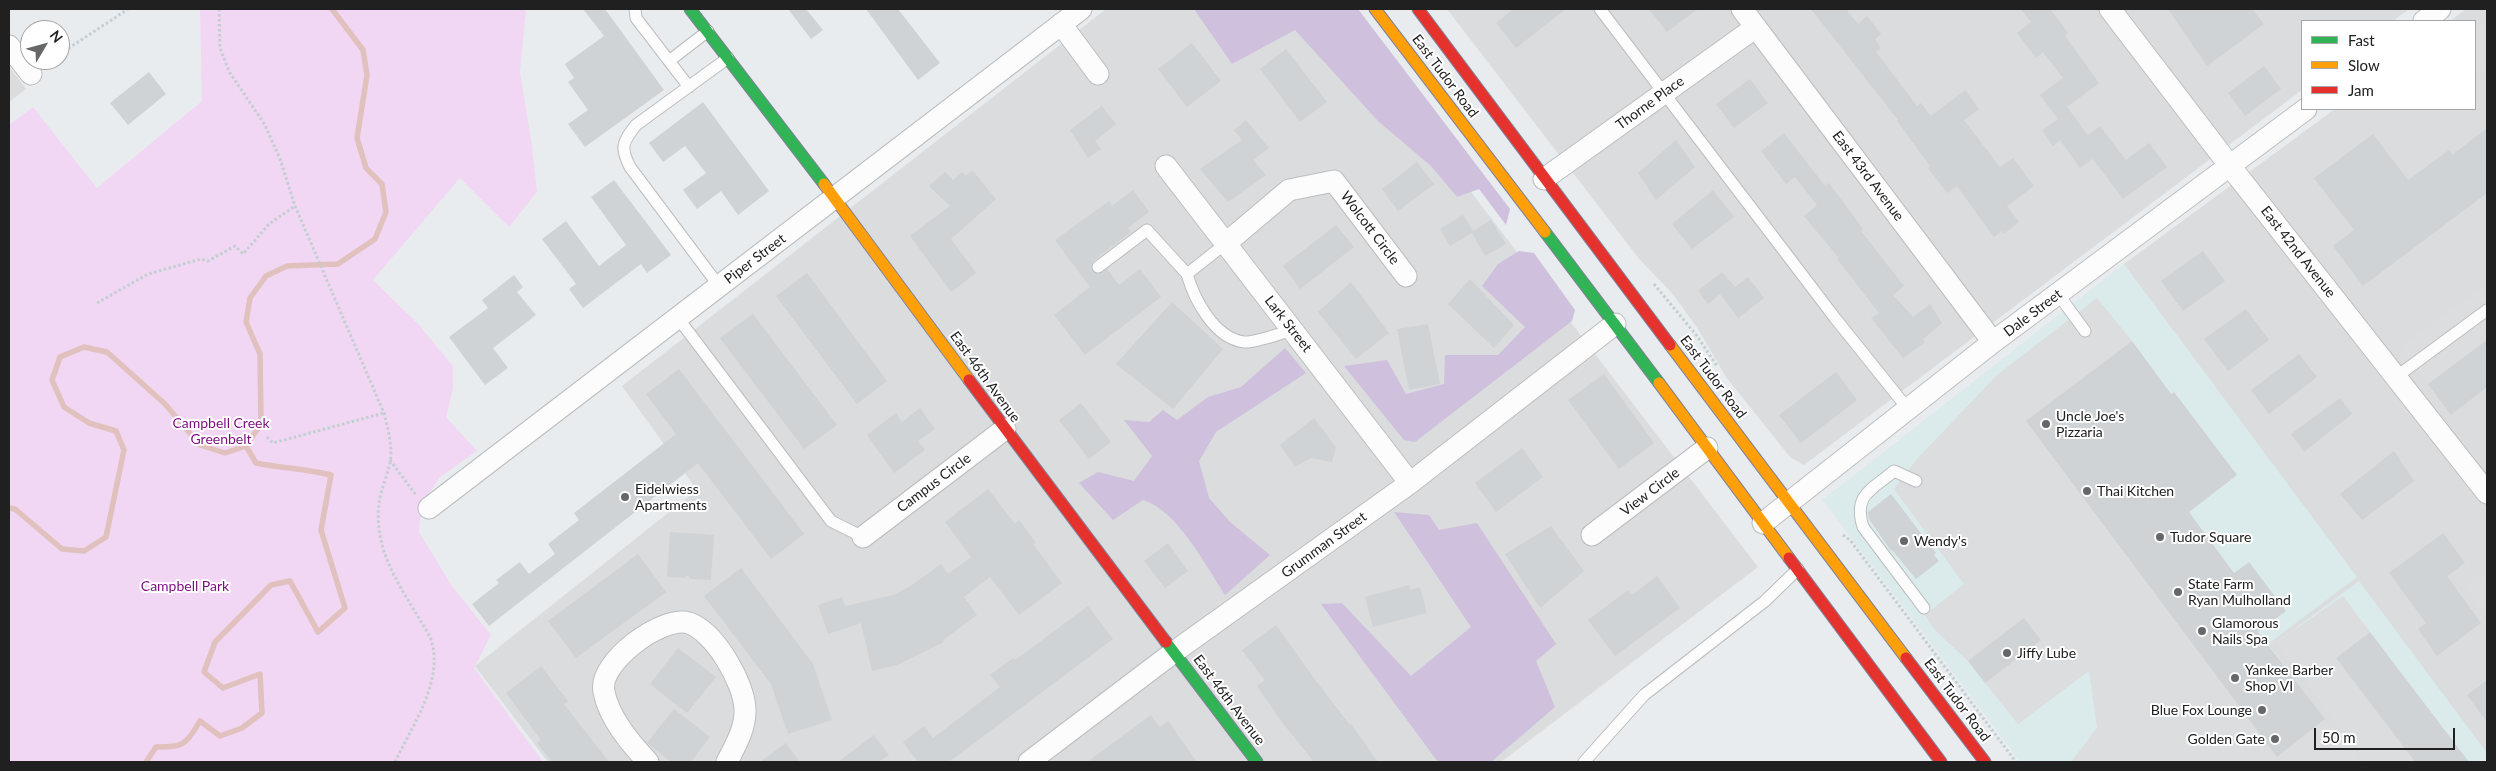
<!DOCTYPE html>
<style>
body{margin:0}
#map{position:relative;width:2496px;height:771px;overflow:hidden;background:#e9ecef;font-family:Lato,sans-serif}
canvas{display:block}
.frame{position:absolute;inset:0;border:10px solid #202020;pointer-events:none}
.legend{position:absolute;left:2301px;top:20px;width:175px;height:90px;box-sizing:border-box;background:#fff;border:1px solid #a6a6a6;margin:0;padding:6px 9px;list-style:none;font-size:15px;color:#202020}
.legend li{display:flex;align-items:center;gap:10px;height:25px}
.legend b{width:25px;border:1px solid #a6a6a6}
.north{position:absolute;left:20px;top:20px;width:50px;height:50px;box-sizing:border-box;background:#fff;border:1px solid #a6a6a6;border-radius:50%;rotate:53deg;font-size:14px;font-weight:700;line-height:20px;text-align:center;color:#202020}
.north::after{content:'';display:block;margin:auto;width:18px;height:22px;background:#666768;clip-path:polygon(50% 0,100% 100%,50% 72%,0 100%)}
.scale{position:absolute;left:2314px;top:728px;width:141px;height:22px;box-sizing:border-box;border:2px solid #202020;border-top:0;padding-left:6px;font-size:15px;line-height:18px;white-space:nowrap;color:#202020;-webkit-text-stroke:4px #fff;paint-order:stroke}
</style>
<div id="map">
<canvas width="2496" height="771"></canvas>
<div class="frame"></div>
<ul class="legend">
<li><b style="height:6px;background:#30b455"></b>Fast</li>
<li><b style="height:6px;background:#ff9f0a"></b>Slow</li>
<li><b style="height:6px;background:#e5322d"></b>Jam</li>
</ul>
<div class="north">N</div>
<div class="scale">50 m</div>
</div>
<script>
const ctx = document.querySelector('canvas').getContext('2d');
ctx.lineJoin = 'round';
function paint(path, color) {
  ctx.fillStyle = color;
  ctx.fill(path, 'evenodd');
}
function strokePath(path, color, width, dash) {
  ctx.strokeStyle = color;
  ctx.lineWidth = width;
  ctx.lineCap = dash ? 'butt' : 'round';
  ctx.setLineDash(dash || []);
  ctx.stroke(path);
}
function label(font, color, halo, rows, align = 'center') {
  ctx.font = font + ' Lato,sans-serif';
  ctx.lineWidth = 4;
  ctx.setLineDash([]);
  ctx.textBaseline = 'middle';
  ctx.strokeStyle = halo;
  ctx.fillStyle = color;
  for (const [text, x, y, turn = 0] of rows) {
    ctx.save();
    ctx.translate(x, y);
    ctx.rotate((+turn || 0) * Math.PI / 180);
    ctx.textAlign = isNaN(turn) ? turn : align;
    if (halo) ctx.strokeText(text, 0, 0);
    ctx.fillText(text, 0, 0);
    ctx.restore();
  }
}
paint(new Path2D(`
 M1106 9H1331L1758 567 1501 762H548L475 666 697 490 622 386Z
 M1447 9H2409L2393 21H2302V90L1804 465 1790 457 1726 377 1698 329 1672 293 1640 260Z
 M2466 9H2487V762H2021L1823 500 2124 264 2335 109H2475V21H2450Z
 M9 66 26 89 9 102Z`), '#dadcde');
paint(new Path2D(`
 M2124 264 2357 577 2268 644 2325 719 2271 762H2021L1823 500Z
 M2359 581 2487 753V762H2367L2277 642Z`), '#dbebeb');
paint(new Path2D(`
 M1194 9H1358L1510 209 1506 225 1479 189 1457 197 1431 166 1378 121 1295 30 1232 64Z
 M1519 251 1534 253 1575 310 1572 321 1415 442 1404 440 1344 366 1387 360 1406 394 1444 384 1445 355H1498L1525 327 1482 286 1498 264Z
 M1285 348 1306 373 1216 432 1199 461 1209 498 1230 522 1270 555 1225 595C1206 566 1177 510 1143 500L1113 520 1079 483 1098 472 1134 481 1152 456 1124 420 1149 422 1163 410 1177 420 1208 397 1241 387Z
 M1394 512 1429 515 1439 530 1477 523 1556 644 1536 661 1555 707 1491 762H1438L1321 604 1342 603 1411 676 1471 627Z`), '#cfc1dd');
paint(new Path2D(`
 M200 9H526L520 72 532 146 537 192 509 227 460 178 373 280 419 325 453 366V389L446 417 477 451 440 477 422 503 419 532 452 586 491 635 474 668 543 762H9V125L33 107 97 188 202 101Z`), '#f1d7f4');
paint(new Path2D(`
 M2487 21V80L2475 63V25Z
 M2487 283V340L2428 384 2399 348Z
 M2097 298 2132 341 2027 421 2277 757 2325 719 2363 762H2071L2097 728 2089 671 2018 724 1985 683 2040 640 1968 661 1935 630 1925 615 1964 584 1894 489 1917 459 1997 375Z
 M2487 574V617L2466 589Z
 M2343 596 2370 632 2336 658 2415 762H2367L2277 642Z`), '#dcdddf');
strokePath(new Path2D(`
 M246 446 261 424 260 354 246 322 250 298 266 276 287 266 338 264 375 239 386 212 382 184 366 168 357 138 367 75 363 50 332 9
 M9 508 15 509 62 549 84 551 106 537 124 450 116 431 89 423 64 407 52 380 60 357 84 347 107 352 165 404 200 445 225 453 246 446
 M146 762 156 747C185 747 185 745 200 721L220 736 242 728 262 713 260 674 223 688 204 672 215 642 271 585 290 581 318 632 345 608 321 530 331 475C306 469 281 468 256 463L246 446`), '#e1c1bd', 5.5);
paint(new Path2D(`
 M583 9H605L664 90 585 147 568 124 588 110 568 82 574 78 565 64 604 36Z
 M788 9H806L823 30 811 39Z
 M866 9H898L940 63 918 80Z
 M1513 9H1566L1516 48 1496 23Z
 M1649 9H1698L1667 32Z
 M1811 9H1846L1858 24 1867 16 1881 34 1875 39 1881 48 1876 52 1917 106 1921 103 1931 116 1965 90 1979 109 1964 120 2000 167 2013 158 2034 186 2007 206 2019 222 2004 234 2002 231 1994 237 1957 186 1947 193 1928 168 1930 166 1897 121 1898 120Z
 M2021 9H2050L2068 33 2065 36 2099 83 2067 107 2088 135 2100 126 2126 160 2149 143 2167 167 2123 199 2093 159 2080 168 2060 140 2053 146 2042 131 2058 119 2040 95 2063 78 2043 52 2036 58 2017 33 2031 22Z
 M2168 9H2252L2264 24 2207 66Z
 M1192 43 1221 81 1187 107 1158 69Z
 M1286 49 1327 102 1300 122 1260 69Z
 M2264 66 2281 89 2245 116 2228 93Z
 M149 72 166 94 128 125 110 103Z
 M1750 79 1768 103 1734 128 1716 104Z
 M703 102 769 191 738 215 721 191 697 209 683 190 706 173 685 146 663 162 649 143Z
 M1102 106 1116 124 1095 141 1101 149 1088 158 1070 130Z
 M1246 120 1269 148 1253 160 1266 175 1228 202 1200 169 1242 140 1234 130Z
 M2487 128V193L2363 286 2333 246 2354 230 2314 178 2373 134 2408 180 2449 150 2452 155Z
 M1784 133 1825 186 1829 183 1863 229 1861 231 1904 286 1893 295 1913 317 1930 304 1942 323 1923 339 1925 342 1903 358 1871 318 1879 313 1837 259 1839 258 1804 216 1817 205 1795 177 1786 184 1761 151Z
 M1676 140 1695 167 1656 200 1638 173Z
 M1417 162 1434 184 1398 211 1382 189Z
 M972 170 996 199 951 239 976 273 951 292 910 236 950 206 929 186 945 172 953 180 962 172 966 176Z
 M614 180 671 255 647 273 641 264 583 308 569 289 576 284 542 239 566 221 599 266 626 245 591 197Z
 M1133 190 1149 212 1128 228 1131 232 1093 261 1091 268 1098 274 1107 269 1119 285 1140 269 1161 297 1085 355 1054 315 1090 287 1055 240 1109 201 1112 206Z
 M1713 190 1734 217 1692 249 1672 224Z
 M1463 215 1473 231 1491 220 1506 244 1485 256 1472 233 1450 246 1440 229Z
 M1336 225 1354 247 1300 289 1283 266Z
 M2203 251 2225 281 2183 311 2161 281Z
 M1722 272 1735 287 1748 277 1764 298 1738 318 1720 294 1708 304 1698 291Z
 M807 273 887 381 857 404 776 296Z
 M514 275 523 287 517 292 536 315 493 348 508 368 485 385 449 337 488 308 482 300Z
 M1470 279 1514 325 1494 348 1448 304Z
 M1351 282 1389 333 1356 359 1318 312Z
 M1172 302 1223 349 1173 409 1116 364Z
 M2246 309 2269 340 2228 371 2204 339Z
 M753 314 837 425 804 449 720 338Z
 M1428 324 1440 384 1409 390 1397 329Z
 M2487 340V387L2451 415 2428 384Z
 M2132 341 2171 394 2174 392 2237 475 2189 512 2234 573 2249 562 2286 611 2258 632 2325 719 2277 757 2026 421Z
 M2299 354 2317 377 2269 414 2251 390Z
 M679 369 804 534 771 559 698 463 489 626 472 604 499 583 496 580 520 562 529 574 555 554 548 544 579 520 574 513 676 434 646 394Z
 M1836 372 1857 400 1801 443 1779 415Z
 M1604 374 1654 443 1619 469 1568 400Z
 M2340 398 2352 414 2304 452 2291 434Z
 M1081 403 1111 442 1089 459 1059 420Z
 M920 408 935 429 918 441 925 450 894 473 867 435 896 413 902 422Z
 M1314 418 1336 447 1332 462 1311 458 1295 467 1280 445Z
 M1522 448 1543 477 1496 512 1475 483Z
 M2394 451 2414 481 2362 520 2340 494Z
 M988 489 1015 524 1019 520 1036 543 1033 544 1062 583 1019 615 990 577 964 597 977 615 943 640 944 642 897 665 872 671 861 623 828 634 818 605 842 597 845 606 893 595 909 587 941 564 948 574 971 557 945 522Z
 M1891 494 1936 553 1934 555 1939 561 1916 579 1892 550 1891 551 1869 519 1868 512Z
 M1551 526 1584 571 1540 608 1505 554Z
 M670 532 714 535 711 580 691 579 688 575 684 578 667 577Z
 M2443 533 2465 563 2447 576 2481 623 2437 656 2418 629 2426 623 2389 573Z
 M1168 543 1188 571 1165 588 1144 561Z
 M638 554 666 592 576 658 548 621Z
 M741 568 813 664 832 720 788 734 771 684 704 596Z
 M1657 576 1680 608 1615 656 1588 620 1628 590 1632 595Z
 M1409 585 1410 590 1420 587 1427 613 1373 627 1365 597Z
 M1088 606 1113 639 949 762H918L903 742 924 726 933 738 1000 687 990 675 1013 658 1015 660Z
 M2024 618 2041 640 1985 683 1968 661Z
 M1276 625 1316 681 1350 725 1351 724 1378 762H1314L1282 722 1257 686 1265 680 1242 650Z
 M2370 632 2469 762H2415L2336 658Z
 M678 648 716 677 687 713 650 684Z
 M541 666 568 701 564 704 609 762H552L537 743 541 740 506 693Z
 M2487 680V722L2467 695Z
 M674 709 710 737 691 762H671L647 743Z
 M1151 715 1160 727 1168 721 1197 762H1087Z
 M874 735 889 755 878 762H838Z
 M786 743 800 762H760Z`), '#d0d3d5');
const lane = new Path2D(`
 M635 9 636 18 689 87
 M1600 9 1835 318 1908 409
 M669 61 708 31
 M1098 267 1147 230 1187 274 1225 244
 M1187 274C1194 299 1214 338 1244 342 1255 343 1281 333 1293 330
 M719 286 630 167C620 147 622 143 636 125L728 58
 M2058 294 2085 331
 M678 318 831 521 863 537
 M2396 377 2487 310
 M1916 481 1894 471C1872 490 1853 494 1863 527L1924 608
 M1584 762 1644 695 1765 601 1798 569`);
const street = new Path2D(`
 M1742 9 1993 342
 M2110 9 2230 166 2487 493
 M2424 21 2440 9
 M1061 24 1098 74
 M9 46 31 74
 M1166 166 1410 483
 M1544 179 1756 27
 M1225 244 1289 190 1334 181 1406 276
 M429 508 1081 9
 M1763 523 1993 342 2306 109
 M1592 535 1707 448
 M863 537 1005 429
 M648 762C630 743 609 718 604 692 597 663 662 615 689 623 715 632 744 683 745 709 746 728 735 746 727 762
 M1029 762 1174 652 1410 483 1615 324`);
const fast = new Path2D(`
 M690 9 824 184
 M1545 232 1659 383
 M1166 642 1257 762`);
const slow = new Path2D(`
 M1375 9 1545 232
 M824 184 969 380
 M1670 345 1906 658
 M1659 383 1789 558`);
const jam = new Path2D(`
 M1418 9 1670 345
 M969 380 1166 642
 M1789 558 1941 762
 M1906 658 1985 762`);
strokePath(lane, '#bcbdbf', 13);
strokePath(street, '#bcbdbf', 23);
strokePath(fast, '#818299', 13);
strokePath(slow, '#818299', 13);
strokePath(jam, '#818299', 13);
strokePath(new Path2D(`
 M219 9 220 48 230 73 265 125 280 159 295 206 384 413C388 430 393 446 390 463 387 476 381 490 379 503 373 557 406 593 430 637 446 678 412 726 395 762
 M60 54 128 9
 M1654 284 1697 336 1717 366
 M97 303 148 274 201 259 208 261 235 246 243 254 269 224 295 206
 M267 437 273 443 384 413
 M390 460 416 495
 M1843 535 1850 540 2016 762`), '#c2cfd0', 3, [2.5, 2.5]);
strokePath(lane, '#fcfcfd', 11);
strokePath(street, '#fcfcfd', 21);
strokePath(fast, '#30b455', 11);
strokePath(slow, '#ff9f0a', 11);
strokePath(jam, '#e5322d', 11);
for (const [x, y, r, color] of [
 [2046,424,5,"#666768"],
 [2087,491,5,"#666768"],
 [625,497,5,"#666768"],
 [2160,537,5,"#666768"],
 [1904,541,5,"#666768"],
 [2178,592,5,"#666768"],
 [2202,631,5,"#666768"],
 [2007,653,5,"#666768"],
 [2235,678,5,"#666768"],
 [2262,710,5,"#666768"],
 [2275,739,5,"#666768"]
]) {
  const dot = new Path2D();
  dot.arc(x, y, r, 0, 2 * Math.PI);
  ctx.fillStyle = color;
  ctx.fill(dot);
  strokePath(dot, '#fff', 2);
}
label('14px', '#202020', '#fff', [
 ["East Tudor Road",1445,76,53],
 ["Thorne Place",1650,103,-36],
 ["East 43rd Avenue",1868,176,53],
 ["Wolcott Circle",1370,228,53],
 ["East 42nd Avenue",2298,252,52],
 ["Piper Street",755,259,-37],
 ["Dale Street",2033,313,-37],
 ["Lark Street",1288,324,52],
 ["East 46th Avenue",985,377,54],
 ["East Tudor Road",1713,377,53],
 ["Campus Circle",934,483,-37],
 ["View Circle",1650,492,-37],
 ["Grumman Street",1324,545,-36],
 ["East 46th Avenue",1229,700,53],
 ["East Tudor Road",1957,700,53]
]);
label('14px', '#202020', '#fff', [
 ["Uncle Joe's",2056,416],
 ["Pizzaria",2056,432],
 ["Eidelwiess",635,489],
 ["Apartments",635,505],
 ["Thai Kitchen",2097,491],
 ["Tudor Square",2170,537],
 ["Wendy's",1914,541],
 ["State Farm",2188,584],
 ["Ryan Mulholland",2188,600],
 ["Glamorous",2212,623],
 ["Nails Spa",2212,639],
 ["Jiffy Lube",2017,653],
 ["Yankee Barber",2245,670],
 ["Shop VI",2245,686],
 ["Blue Fox Lounge",2252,710,"right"],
 ["Golden Gate",2265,739,"right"]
], 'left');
label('14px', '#7b0e7f', '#fff', [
 ["Campbell Creek",221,423],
 ["Greenbelt",221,439],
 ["Campbell Park",185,586]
]);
</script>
